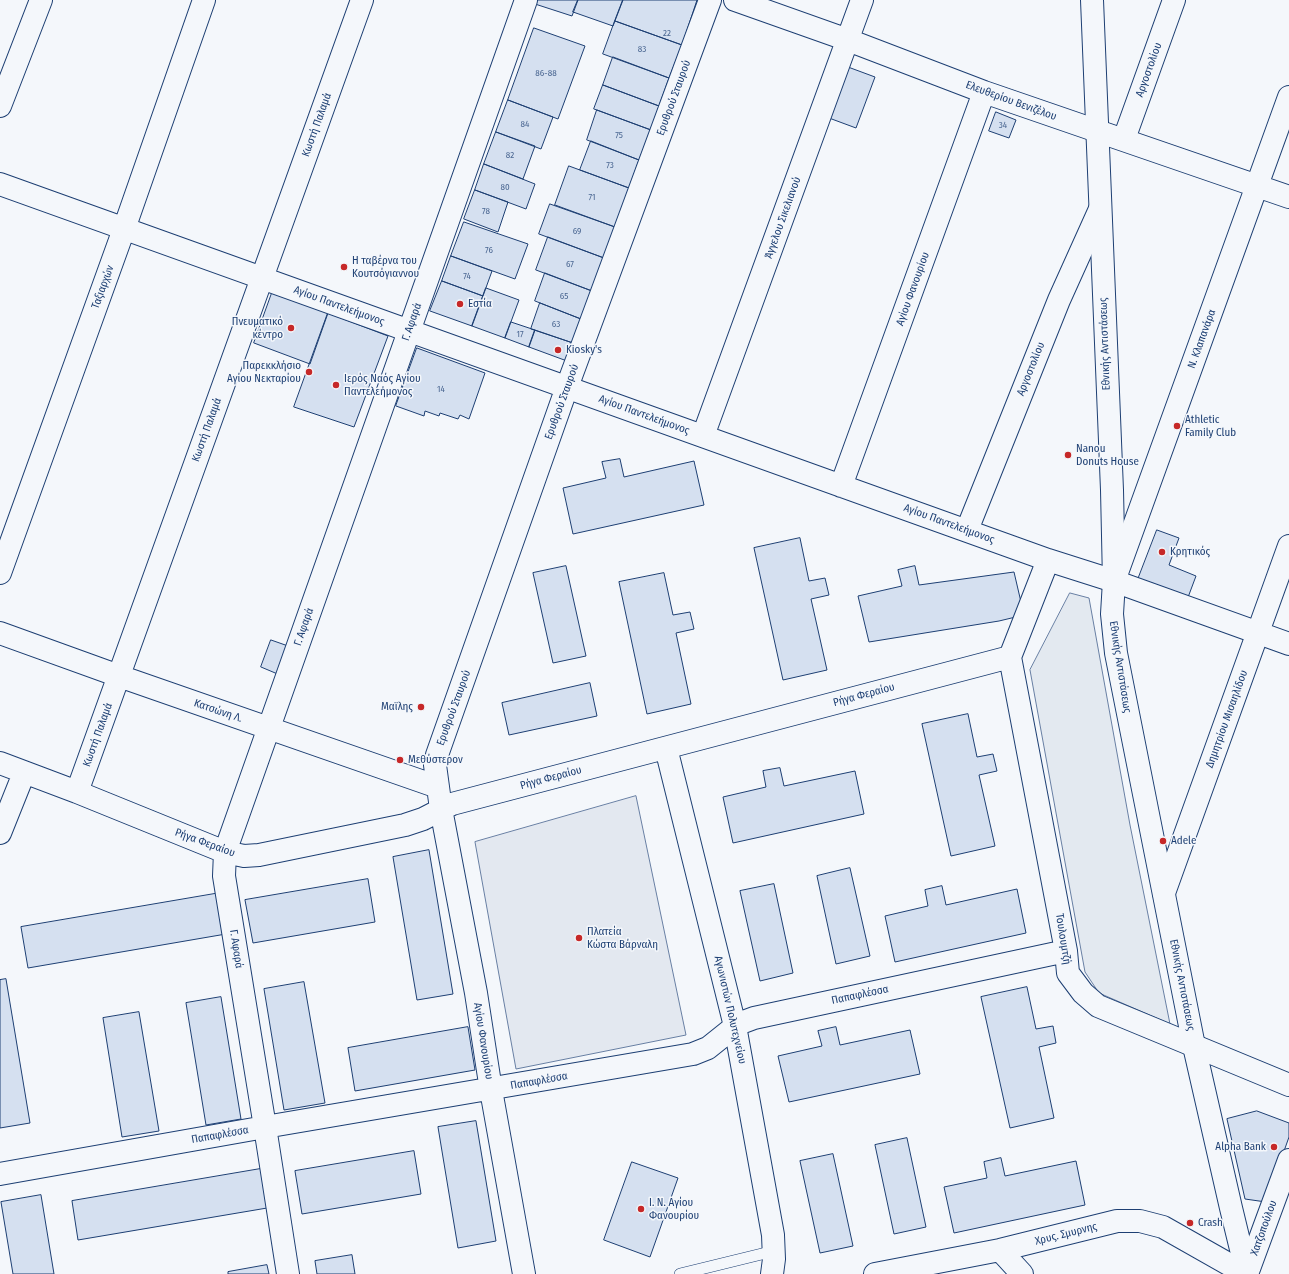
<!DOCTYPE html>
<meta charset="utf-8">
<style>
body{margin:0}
canvas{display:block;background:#f4f7fb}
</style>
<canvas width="1289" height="1274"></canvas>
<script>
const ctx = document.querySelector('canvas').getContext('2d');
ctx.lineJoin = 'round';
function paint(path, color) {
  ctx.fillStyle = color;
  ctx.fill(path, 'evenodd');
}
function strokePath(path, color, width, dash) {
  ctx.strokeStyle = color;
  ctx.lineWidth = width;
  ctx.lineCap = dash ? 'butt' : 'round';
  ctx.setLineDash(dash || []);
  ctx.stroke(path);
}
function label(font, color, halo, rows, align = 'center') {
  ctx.font = font + ' "Fira Sans Condensed",sans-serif';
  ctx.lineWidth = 3;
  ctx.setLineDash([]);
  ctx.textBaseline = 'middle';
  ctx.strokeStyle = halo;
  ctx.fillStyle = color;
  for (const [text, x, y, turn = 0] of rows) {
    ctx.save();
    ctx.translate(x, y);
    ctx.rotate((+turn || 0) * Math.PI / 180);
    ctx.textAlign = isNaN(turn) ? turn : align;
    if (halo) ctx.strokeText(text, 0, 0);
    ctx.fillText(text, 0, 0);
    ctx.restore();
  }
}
const green = new Path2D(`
 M1070 593 1089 598 1130 825 1170 1024 1099 993 1085 972 1030 670Z`);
paint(green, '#e3e9f0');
strokePath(green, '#687fa3', 1);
const parking = new Path2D(`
 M636 796 686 1035 516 1069 475 842Z`);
paint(parking, '#e3e8f0');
strokePath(parking, '#687fa3', 1);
const building = new Path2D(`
 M537 0H578L572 16 535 4Z
 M578 0H623L613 26 573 12Z
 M623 0H697L682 45 615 21Z
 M615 21 682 45 669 78 603 54Z
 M534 28 585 46 558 119 508 100Z
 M613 57 669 78 659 106 603 85Z
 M848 67 875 77 856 128 829 118Z
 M603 85 659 106 651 130 594 109Z
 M508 100 553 117 541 149 496 132Z
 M597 110 651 130 639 160 587 140Z
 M996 112 1016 120 1009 138 989 131Z
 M496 132 535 146 523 179 484 164Z
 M591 141 639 160 629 188 580 170Z
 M484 164 535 184 526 209 475 190Z
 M569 166 629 188 615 227 555 205Z
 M475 190 508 202 498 232 464 219Z
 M550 204 615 227 604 258 539 234Z
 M464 222 528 244 515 279 451 256Z
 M548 237 604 258 592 291 536 270Z
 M451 256 492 271 483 296 442 281Z
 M545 273 592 291 581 319 535 301Z
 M442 281 483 296 472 326 430 311Z
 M486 288 519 300 505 338 472 326Z
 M272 293 328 313 310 364 254 343Z
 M540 303 581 319 573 343 531 329Z
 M328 313 388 336 354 427 294 407Z
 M511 322 535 330 529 347 505 338Z
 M535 330 573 343 567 361 529 347Z
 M417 348 485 373 469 419 460 415 458 419 440 413 439 416 425 411 424 416 396 406Z
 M620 459 624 477 694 461 704 505 573 534 563 488 606 478 602 462Z
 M1157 530 1179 538 1169 565 1196 576 1187 600 1137 582Z
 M800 538 809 581 825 578 829 595 811 599 827 670 783 680 754 548Z
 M566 566 586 656 553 663 533 573Z
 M915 566 919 585 1014 572 1024 615 999 621 869 642 858 596 902 586 898 570Z
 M664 573 673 615 690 612 694 629 676 633 691 704 647 714 619 582Z
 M271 640 291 647 280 675 261 667Z
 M590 683 597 716 509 735 502 703Z
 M968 714 977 757 993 754 997 771 979 775 995 846 951 856 922 724Z
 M780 768 784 786 855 771 864 814 733 843 723 797 766 787 763 771Z
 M429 850 453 994 417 1000 393 857Z
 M850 868 870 956 836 964 817 876Z
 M368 879 375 922 253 943 245 900Z
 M774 884 793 973 760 981 740 891Z
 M942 886 946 905 1017 889 1026 933 895 962 885 916 928 906 925 890Z
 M220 893 226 934 28 968 21 927Z
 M6 979 30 1123 0 1128V980Z
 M304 982 325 1103 284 1110 264 989Z
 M1027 987 1036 1029 1053 1026 1056 1043 1039 1047 1054 1118 1010 1128 981 997Z
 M221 997 241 1119 206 1125 186 1003Z
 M139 1012 159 1131 122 1137 103 1018Z
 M468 1027 475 1070 355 1091 348 1048Z
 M836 1027 840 1045 910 1030 920 1074 789 1102 778 1056 822 1046 818 1031Z
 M1257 1111 1289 1123V1137L1266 1202 1245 1199 1227 1119Z
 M476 1121 496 1241 458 1248 438 1127Z
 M907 1138 926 1227 894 1234 875 1145Z
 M414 1151 421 1194 302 1214 295 1171Z
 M833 1154 853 1246 820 1253 800 1161Z
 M1001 1158 1005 1176 1076 1161 1085 1205 954 1233 944 1187 987 1178 984 1162Z
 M632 1162 678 1178 650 1257 604 1240Z
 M266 1168 273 1207 78 1240 72 1201Z
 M41 1195 54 1274H13L1 1202Z
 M352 1255 355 1274H317L315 1261Z
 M267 1265 269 1274H228V1272Z`);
paint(building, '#d5e0f0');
strokePath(building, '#1d3f73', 1);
const lane = new Path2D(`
 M680 1274 774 1251`);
const street = new Path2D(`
 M735 0 848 40 984 92 1289 197
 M0 106 41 0
 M1124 139 1174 0
 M0 184 1048 560 1114 581 1289 644
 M703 436 862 0
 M841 486 984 92
 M967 530 1059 300 1100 209
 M0 573 124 229 204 0
 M1114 581 1289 97
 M0 633 119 676 438 787
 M1010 657 1066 951 1068 973 1083 993 1098 1006 1289 1085
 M1010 657 1048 560
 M666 748 735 1026 773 1235 774 1259 772 1274
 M0 763 77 792 225 852 244 856 259 855 405 825 423 819 452 804 1010 657
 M77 792 362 0
 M0 833 24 773
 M1164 893 1289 546
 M0 1174 265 1127 693 1054 708 1048 738 1024 754 1018 1066 951
 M1000 1250 1022 1274
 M288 1274 265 1127 224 876 225 852 526 0
 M524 1274 491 1090 476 993 441 809 435 765 437 755 567 387 710 0
 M875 1274 1000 1250 1117 1221H1140L1163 1227 1246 1274
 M1247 1274 1289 1160`);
const secondary = new Path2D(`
 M1092 0 1112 490 1114 581 1112 614 1116 653 1194 1046 1231 1208 1247 1274`);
strokePath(lane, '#1d3f73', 12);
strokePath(street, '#1d3f73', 24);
strokePath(secondary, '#1d3f73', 24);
strokePath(lane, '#f4f7fb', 11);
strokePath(street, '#f4f7fb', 22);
strokePath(secondary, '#f4f7fb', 22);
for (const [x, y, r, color] of [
 [344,267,4,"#c62828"],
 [460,304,4,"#c62828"],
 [291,328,4,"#c62828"],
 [558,350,4,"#c62828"],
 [309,372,4,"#c62828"],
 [336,385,4,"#c62828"],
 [1177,426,4,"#c62828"],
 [1068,455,4,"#c62828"],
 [1162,552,4,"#c62828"],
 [421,707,4,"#c62828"],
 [400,760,4,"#c62828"],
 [1163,841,4,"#c62828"],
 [579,938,4,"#c62828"],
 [1274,1147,4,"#c62828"],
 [641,1209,4,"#c62828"],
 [1190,1223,4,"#c62828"]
]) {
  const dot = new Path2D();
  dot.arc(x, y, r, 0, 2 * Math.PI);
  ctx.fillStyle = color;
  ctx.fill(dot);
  strokePath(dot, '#f4f7fb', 1.5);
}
label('9px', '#4b6792', null, [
 ["22",667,33],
 ["83",642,49],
 ["86-88",546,73],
 ["84",525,124],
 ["34",1003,125],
 ["75",619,135],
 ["82",510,155],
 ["73",610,165],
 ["80",505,187],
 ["71",592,197],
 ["78",486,211],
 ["69",577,231],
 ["76",489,250],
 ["67",570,264],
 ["74",467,276],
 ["65",564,296],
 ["63",556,324],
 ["17",520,334],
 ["14",441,389]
]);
label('11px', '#1d3f73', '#f4f7fb', [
 ["Αργοστολίου",1149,70,-70],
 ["Ερυθρού Σταυρού",674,98,-70],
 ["Ελευθερίου Βενιζέλου",1011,101,20],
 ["Κωστή Παλαμά",317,125,-70],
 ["Άγγελου Σικελιανού",783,218,-70],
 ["Ταξιαρχών",103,287,-70],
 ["Αγίου Φανουρίου",913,289,-70],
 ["Αγίου Παντελεήμονος",339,306,20],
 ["Γ. Αφαρά",412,322,-71],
 ["Ν. Κλαπανάρα",1202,339,-70],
 ["Εθνικής Αντιστάσεως",1105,344,-92],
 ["Αργοστολίου",1031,369,-68],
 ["Ερυθρού Σταυρού",562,402,-70],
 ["Αγίου Παντελεήμονος",644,415,20],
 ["Κωστή Παλαμά",207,430,-70],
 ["Αγίου Παντελεήμονος",949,524,20],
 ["Γ. Αφαρά",304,627,-71],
 ["Εθνικής Αντιστάσεως",1120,667,81],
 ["Ρήγα Φεραίου",864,695,-15],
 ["Ερυθρού Σταυρού",454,708,-70],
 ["Κατσώνη Λ.",218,711,19],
 ["Δημητρίου Μισαηλίδου",1227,719,-70],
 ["Κωστή Παλαμά",98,735,-70],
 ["Ρήγα Φεραίου",551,778,-15],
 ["Ρήγα Φεραίου",205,843,20],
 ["Τουλουμτζή",1063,939,81],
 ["Γ. Αφαρά",236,949,81],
 ["Εθνικής Αντιστάσεως",1182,985,79],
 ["Παπαφλέσσα",860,995,-12],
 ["Αγωνιστών Πολυτεχνείου",730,1010,77],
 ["Αγίου Φανουρίου",483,1041,81],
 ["Παπαφλέσσα",539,1081,-10],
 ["Παπαφλέσσα",220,1135,-10],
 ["Χατζοπούλου",1264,1228,-70],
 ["Χρυς. Σμυρνης",1066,1234,-14]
]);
label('11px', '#1d3f73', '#f4f7fb', [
 ["Η ταβέρνα του",352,261],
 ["Κουτσόγιαννου",352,274],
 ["Εστία",468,304],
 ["Πνευματικό",283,322,"right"],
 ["κέντρο",283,335,"right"],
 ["Kiosky's",566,350],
 ["Παρεκκλήσιο",301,366,"right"],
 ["Αγίου Νεκταρίου",301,379,"right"],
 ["Ιερός Ναός Αγίου",344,379],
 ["Παντελεήμονος",344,392],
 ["Athletic",1185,420],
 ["Family Club",1185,433],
 ["Nanou",1076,449],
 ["Donuts House",1076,462],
 ["Κρητικός",1170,552],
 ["Μαϊλης",413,707,"right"],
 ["Μεθύστερον",408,760],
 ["Adele",1171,841],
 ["Πλατεία",587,932],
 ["Κώστα Βάρναλη",587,945],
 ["Alpha Bank",1266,1147,"right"],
 ["Ι. Ν. Αγίου",649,1203],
 ["Φανουρίου",649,1216],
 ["Crash",1198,1223]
], 'left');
</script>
